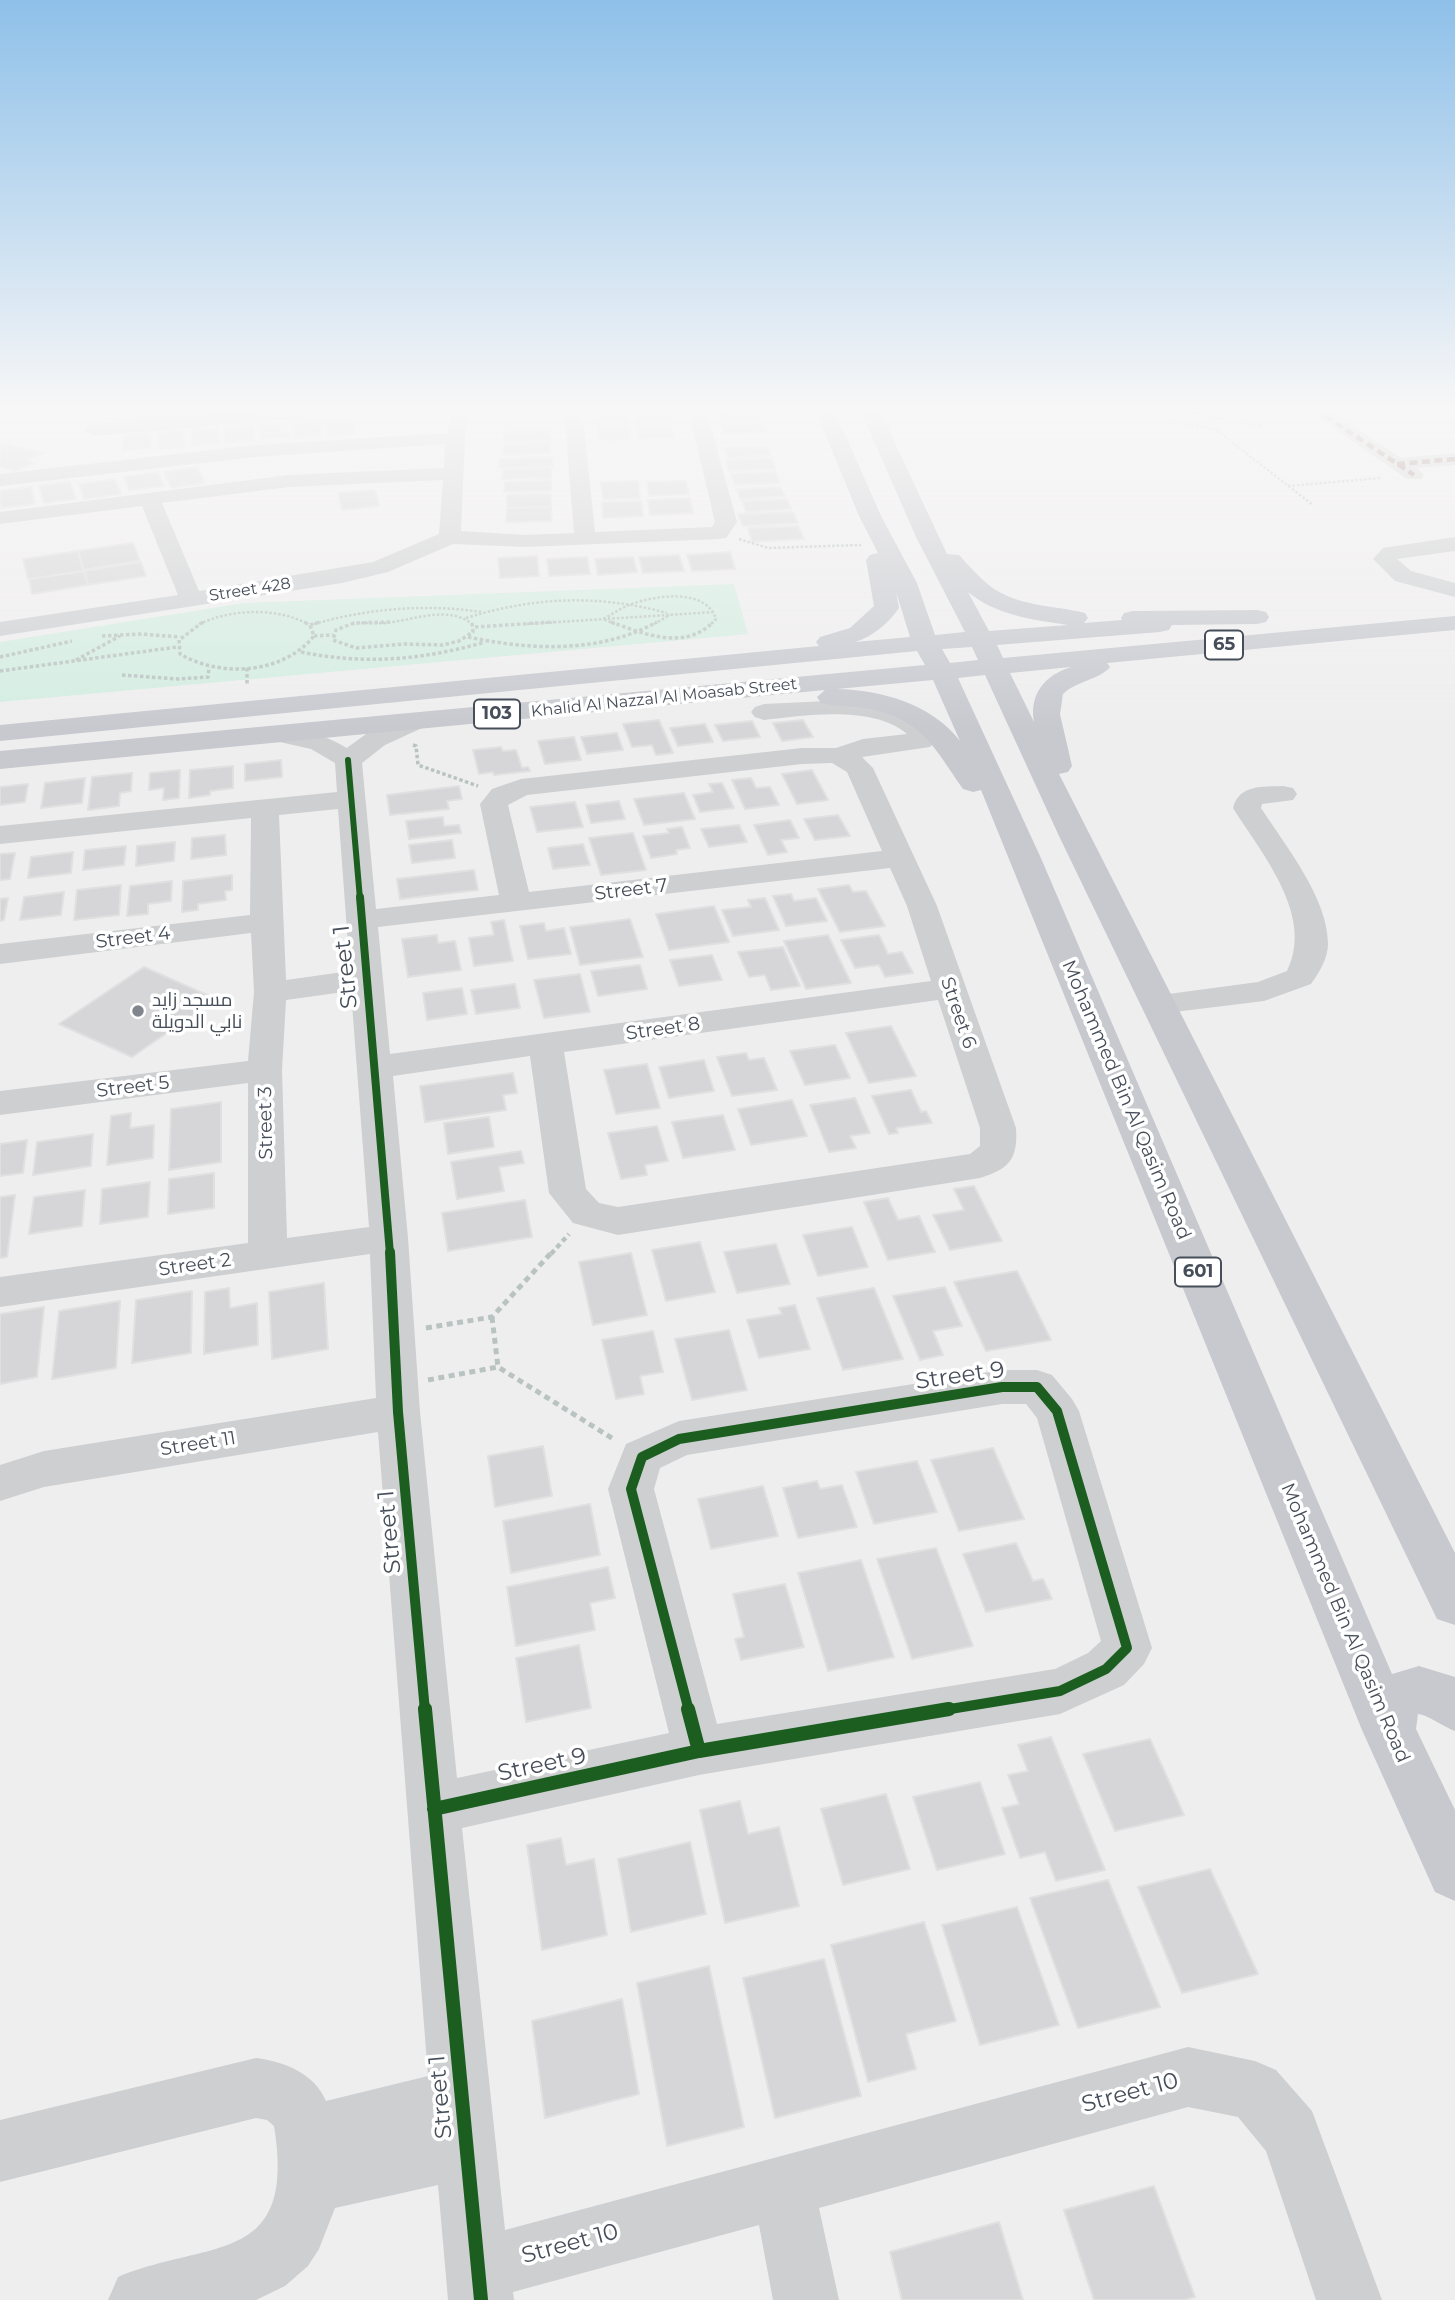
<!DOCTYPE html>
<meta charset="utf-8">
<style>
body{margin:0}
canvas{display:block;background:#efeeee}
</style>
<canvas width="1455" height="2300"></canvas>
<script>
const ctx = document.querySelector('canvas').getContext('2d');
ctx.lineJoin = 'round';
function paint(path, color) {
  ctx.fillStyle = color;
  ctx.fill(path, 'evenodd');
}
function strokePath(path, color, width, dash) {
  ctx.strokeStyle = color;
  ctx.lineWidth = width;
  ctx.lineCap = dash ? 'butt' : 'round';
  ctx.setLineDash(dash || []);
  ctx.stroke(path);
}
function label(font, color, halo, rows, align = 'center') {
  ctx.font = font + ' Montserrat,Cairo,sans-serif';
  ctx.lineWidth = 7;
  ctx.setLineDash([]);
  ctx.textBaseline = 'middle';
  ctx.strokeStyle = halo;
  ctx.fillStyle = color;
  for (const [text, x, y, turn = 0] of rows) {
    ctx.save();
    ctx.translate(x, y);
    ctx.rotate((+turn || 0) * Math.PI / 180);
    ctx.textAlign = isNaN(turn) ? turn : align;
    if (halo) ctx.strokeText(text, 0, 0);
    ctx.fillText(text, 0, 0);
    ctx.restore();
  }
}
paint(new Path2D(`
 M734 584 748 634 0 702V642L244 603Z`), '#d3ede1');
const building = new Path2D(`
 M174 409V417L123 422 124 413Z
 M754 411 759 421 720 423 716 412Z
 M627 412 629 424 598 425 597 413Z
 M635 412H669L671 424 637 425Z
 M351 418 355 433 328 436 324 420Z
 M318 421 322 435 294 437 292 423Z
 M286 423 289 437 261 439 259 425Z
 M763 423 766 432 724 434 721 425Z
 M253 425 255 440 225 443 224 428Z
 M671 426 673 437 639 439 637 427Z
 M217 427 219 443 192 445 191 429Z
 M630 427 631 439 599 440 598 428Z
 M183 430 184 447 158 449V432Z
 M550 431 551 441 504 442V432Z
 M151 433V448L123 450 124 435Z
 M549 443 550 453 503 455 504 445Z
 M7 444 43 453 26 460 35 463 16 471 0 467V446Z
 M767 446 771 455 728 458 724 448Z
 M553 457V466L499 468 500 459Z
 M771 458 776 469 729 471 725 460Z
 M197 467 205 483 171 488 164 472Z
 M551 468V478L502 479 503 470Z
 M158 472 164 486 129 490 124 477Z
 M775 472 780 483 735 485 731 474Z
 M115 479 121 494 84 499 79 484Z
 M551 480V491L504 492 505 482Z
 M638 481 640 498 603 499 601 482Z
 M686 481 689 494 649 496 647 482Z
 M70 482 76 499 44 503 39 486Z
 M31 487 35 504 1 508 0 491Z
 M780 487 785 496 740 499 737 489Z
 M375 490 379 506 342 510 338 493Z
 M551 494V507L507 508V495Z
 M690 498 693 513 650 515 648 500Z
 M787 499 791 509 746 512 742 501Z
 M641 501 643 516 603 518 602 502Z
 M551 507 552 521 506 522 507 508Z
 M793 512 798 523 743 526 738 514Z
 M798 526 804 539 752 542 748 528Z
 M133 543 140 561 83 570 78 551Z
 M78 551 84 571 28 579 23 559Z
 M730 552 735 569 692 571 687 555Z
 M679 555 684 571 643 573 639 557Z
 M537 556 539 576 500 578 498 558Z
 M587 557 590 574 549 576 547 559Z
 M633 557 637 572 598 575 595 559Z
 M141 562 146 576 88 585 84 571Z
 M84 571 88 585 32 594 29 579Z
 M659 720 673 753 656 755 652 745 632 747 623 724Z
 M803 720 813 737 782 741 773 723Z
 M752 721 760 737 723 741 715 725Z
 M705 724 713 742 678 746 670 728Z
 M617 733 623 750 587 754 581 737Z
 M574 737 581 760 545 764 538 741Z
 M501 747 503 751 516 750 522 768 528 767 530 771 494 775 493 772 479 774 473 750Z
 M281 760 282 777 245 781V764Z
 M233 766V788L210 791V795L189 798 190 770Z
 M180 770 179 798 163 800 164 788 149 790 150 773Z
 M812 770 828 800 797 804 782 774Z
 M132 773 131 791 120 793 119 806 88 810 92 777Z
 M85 778 82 803 41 808 45 783Z
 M751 778 756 788 770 787 779 805 745 809 732 780Z
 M722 783 734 808 700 812 693 795 713 792 709 784Z
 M28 784 25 802 0 805V787Z
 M459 786 462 799 447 801 449 809 390 815 387 795Z
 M684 793 695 819 644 825 634 799Z
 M619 801 625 819 591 823 586 805Z
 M575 802 583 827 537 832 530 807Z
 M838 815 850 836 815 840 804 819Z
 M443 817 444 826 459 825 461 833 409 839 406 821Z
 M790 820 799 838 781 840 787 852 768 855 754 825Z
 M739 825 747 842 709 847 701 829Z
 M682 827 690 848 676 850 677 854 651 858 643 836 669 833 667 829Z
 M633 833 646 870 601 875 589 838Z
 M225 835 226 855 191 859 192 838Z
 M452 840 455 858 412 863 409 845Z
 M175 842 174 861 136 866 137 846Z
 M583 844 590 865 553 869 548 848Z
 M126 846 124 865 83 870 85 850Z
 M73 852 71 873 28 878 31 857Z
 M15 853 10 879 0 880V854Z
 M474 870 478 890 400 899 397 879Z
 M232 875V890L225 891 226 900 198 904V910L182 912 183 881Z
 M172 881 171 901 148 904V914L127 916 130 886Z
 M121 885 119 915 74 920 77 890Z
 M849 885 853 892 866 891 885 926 840 932 818 889Z
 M64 892 61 915 20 920 24 897Z
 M791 894 794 901 816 898 827 921 786 926 773 896Z
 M8 898 4 920 0 921V899Z
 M765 898 779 930 733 936 722 910 751 907 748 900Z
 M714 906 729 942 669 950 656 914Z
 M630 919 643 957 580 965 570 927Z
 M504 920 513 961 474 966 469 938 494 935 491 922Z
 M544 923 546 931 564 928 571 954 528 959 520 926Z
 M437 935 438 943 455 941 461 970 408 977 402 939Z
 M828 935 851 983 806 989 784 941Z
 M879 935 888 954 902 952 913 973 885 977 879 965 855 968 841 940Z
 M783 947 800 986 771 990 765 975 749 977 738 952Z
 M712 955 722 980 679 986 670 960Z
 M640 965 647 989 598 996 591 971Z
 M144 967 216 999 132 1057 59 1024Z
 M580 974 590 1012 544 1018 534 980Z
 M515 984 520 1008 476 1014 471 990Z
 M462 988 467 1014 427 1020 423 993Z
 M891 1026 916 1076 869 1083 846 1033Z
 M835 1045 850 1078 805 1085 790 1051Z
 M746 1053 749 1060 764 1058 777 1090 732 1096 717 1057Z
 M704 1060 714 1091 669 1098 659 1067Z
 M647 1064 660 1108 616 1114 604 1070Z
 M513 1073 517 1093 503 1095 506 1110 425 1122 420 1086Z
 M911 1090 921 1112 926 1111 932 1123 896 1128 898 1133 889 1134 872 1096Z
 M855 1098 870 1133 850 1136 856 1148 829 1152 810 1105Z
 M792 1100 807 1136 751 1145 738 1109Z
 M221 1102V1162L169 1170 171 1109Z
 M131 1113 130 1128 154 1125 153 1158 107 1165 111 1116Z
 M723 1115 735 1150 683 1158 672 1122Z
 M489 1117 494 1147 448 1154 444 1123Z
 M657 1126 668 1161 645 1165 647 1175 621 1179 608 1133Z
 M93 1134 91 1166 33 1175 37 1142Z
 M27 1140 23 1173 0 1176V1144Z
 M521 1151 524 1163 499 1167 504 1191 457 1199 451 1162Z
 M214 1173V1208L168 1214 169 1179Z
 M150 1182 148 1217 100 1224 102 1189Z
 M974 1186 1002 1241 950 1250 933 1215 964 1210 954 1189Z
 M85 1190 82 1226 29 1234 34 1197Z
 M15 1195 7 1257 0 1258V1197Z
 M888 1198 898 1220 919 1216 935 1252 888 1260 864 1202Z
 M525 1200 532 1237 448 1251 442 1213Z
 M852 1227 868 1267 818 1276 803 1235Z
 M700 1242 715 1292 666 1301 652 1250Z
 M776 1244 790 1284 737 1293 724 1252Z
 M631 1253 647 1315 593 1325 579 1262Z
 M1017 1271 1051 1340 986 1351 954 1282Z
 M324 1283 328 1349 272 1359 269 1292Z
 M945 1287 962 1326 933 1331 943 1355 920 1360 893 1296Z
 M229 1288 230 1308 257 1303 258 1345 204 1354 205 1292Z
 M874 1288 903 1359 843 1370 817 1298Z
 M192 1291 191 1353 132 1363 136 1300Z
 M120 1301 116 1368 52 1379 59 1311Z
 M795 1305 810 1349 759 1358 747 1320 782 1314 779 1308Z
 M44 1307 37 1377 0 1384V1314Z
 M729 1330 747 1390 692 1400 675 1339Z
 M653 1331 663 1372 640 1376 644 1394 616 1399 602 1340Z
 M543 1446 552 1496 495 1507 488 1456Z
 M993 1448 1024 1519 959 1531 931 1460Z
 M917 1461 937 1512 874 1524 856 1472Z
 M817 1481 820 1489 842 1485 857 1527 798 1538 783 1488Z
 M763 1486 778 1536 711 1549 698 1499Z
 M590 1504 600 1555 511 1573 503 1521Z
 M1016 1543 1033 1581 1043 1579 1052 1599 986 1612 963 1554Z
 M936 1548 973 1646 912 1659 877 1559Z
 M861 1560 894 1657 828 1671 798 1573Z
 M608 1567 615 1598 590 1603 595 1630 516 1646 507 1587Z
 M785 1584 804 1647 741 1660 735 1639 744 1637 733 1594Z
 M579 1645 591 1708 526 1722 516 1658Z
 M1051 1737 1105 1870 1056 1881 1045 1852 1020 1858 1002 1808 1019 1804 1008 1775 1028 1771 1018 1745Z
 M1150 1739 1184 1815 1115 1831 1083 1754Z
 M980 1782 1005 1854 937 1870 913 1797Z
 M886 1794 910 1869 843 1885 821 1809Z
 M740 1801 748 1834 779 1827 799 1906 725 1923 700 1810Z
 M561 1838 566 1865 594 1859 607 1935 542 1950 527 1845Z
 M690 1842 706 1914 631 1932 618 1859Z
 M1210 1869 1258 1974 1182 1993 1138 1887Z
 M1108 1880 1160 2007 1078 2028 1030 1898Z
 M1017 1907 1059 2025 980 2045 942 1925Z
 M924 1922 956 2021 906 2034 916 2069 868 2082 831 1945Z
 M824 1959 861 2096 775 2118 743 1978Z
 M709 1966 744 2127 667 2146 637 1983Z
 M622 1999 639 2094 545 2118 532 2021Z
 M1154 2186 1195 2297 1184 2300H1094L1064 2210Z
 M999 2222 1023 2300H902L890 2252Z`);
paint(building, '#d6d6d8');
strokePath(building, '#e0e0e1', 2);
strokePath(new Path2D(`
 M1151 409 1163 420 1215 429 1313 505
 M1174 409 1262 426
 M1288 486 1381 478
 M739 539 768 548 861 545
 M466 618C534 597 598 594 667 613
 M199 624C232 609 276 607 308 624
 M314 624C370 608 425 604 483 612
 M352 624C363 622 375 624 386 623 413 620 449 605 472 624
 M527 624 714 612
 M615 624 603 619C613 614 622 607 632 604 657 595 706 588 716 619L711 624
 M654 624 670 615`), '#b9c4c2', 2.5, [2.5, 2]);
strokePath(new Path2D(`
 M203 622 179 640 180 654C221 678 283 674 314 636L310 625 304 622
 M390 622 354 623 336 630 333 640 356 648 404 644 443 645 459 641 473 632 472 622
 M611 622C644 634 685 651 713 622
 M310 625 320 622
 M475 627 554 622
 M102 636 139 634 180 637
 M314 636 333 635
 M468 637C530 650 599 654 657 622
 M301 652C364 665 423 660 485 642
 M0 657 72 641
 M76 660 120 636
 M247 668V685
 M0 671 177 647
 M122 675 178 679 208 677 209 667
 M413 745 416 746 418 765 478 786`), '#b9c4c2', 3.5, [3.5, 2.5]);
strokePath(new Path2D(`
 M551 1254 569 1234`), '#b9c4c2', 4.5, [5, 3.5]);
strokePath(new Path2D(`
 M492 1317 498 1367
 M426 1328 492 1317 552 1252
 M428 1380 498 1367 615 1440`), '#b9c4c2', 5, [6, 4.5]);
paint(new Path2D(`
 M273 409H353L344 415 93 436 84 430 93 424Z
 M452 409H470L465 438 461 531 525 535 574 533 564 409H582L595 532 712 527 715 522 688 409H706L737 522 726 538 718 539 525 547 453 544 388 572 342 583 0 636V622L178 595 142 506 0 524V512L289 475 444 468 445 444 255 457 0 486V474L255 445 447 433ZM443 480 439 534 373 562 199 591 162 503 289 487Z
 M1306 409H1328L1401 458 1455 453V465L1417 468 1424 475 1421 479H1407Z
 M1455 537V551L1397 559 1411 571 1455 583V597L1395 581 1373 559 1383 548Z
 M850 700C881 704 920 709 939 737L930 747 862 757 873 768 937 906 1016 1128C1018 1158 1010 1169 980 1178L618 1235 573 1223 549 1193 530 1056 393 1076 408 1238 420 1412 457 1778 669 1733 608 1489 626 1444 679 1421 1002 1370H1037L1052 1375 1072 1399 1079 1411 1152 1648 1144 1664 1124 1685 1060 1714 699 1775 462 1828 505 2230 1188 2047 1255 2061 1276 2070 1312 2111 1382 2300H1316L1266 2151 1238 2117 1188 2107 819 2208 839 2300H773L759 2225 513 2292 514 2300H448L438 2185 335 2208 319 2249 308 2266 285 2286 256 2300H108L118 2277C209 2239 297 2267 274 2126L267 2120 256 2118 0 2182V2120L256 2058C285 2062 314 2073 326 2101L428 2076 378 1432 44 1487 0 1501V1465L44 1451 376 1398 370 1254 0 1307V1277L248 1243V1083L0 1115V1091L248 1061 254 992 251 933 0 964V944L250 915 251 818 0 844V826L337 792 335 763 311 749 271 740 267 734 271 728C294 723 327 736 347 748 366 734 397 710 422 716L426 722 422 728 385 745 362 763 376 909 499 895 480 804 492 789 521 779 802 748H836L863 739 907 734C874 705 805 715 764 720L755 717 751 712 755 707 764 704ZM832 763 847 772 882 851 529 892 508 805 527 795 802 764ZM338 809 350 971 286 980 279 815ZM890 868 907 906 931 981 390 1054 378 927ZM351 991 369 1227 287 1238 282 1070 286 1000ZM938 1000 980 1128V1146L970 1154 618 1207 599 1203 586 1189 564 1052ZM1002 1404H1026L1037 1418 1101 1641 1088 1653 1055 1669 717 1724 654 1489 660 1468 687 1455Z
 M1283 786 1293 788 1297 794 1293 800 1262 804 1261 808C1285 845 1328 898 1328 944 1328 958 1319 973 1311 984L1264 1001 1158 1014 1146 1011 1141 1004 1146 997 1258 982 1287 971C1315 915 1261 853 1233 808 1239 784 1263 787 1283 786Z`), '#cdcfd1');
paint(new Path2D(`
 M815 409H834L881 516 917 583 935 635 965 632 916 537 860 409H879L947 554 959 555C969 566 979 577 990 586 1018 607 1053 605 1085 613L1088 618 1084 623 1122 620 1121 618 1124 613 1133 611 1257 610 1266 612 1269 617 1266 622 1257 624 1172 625 1169 630 1160 632 997 645 1003 658 1455 616V630L1107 663 1110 667C1101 679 1076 681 1063 694L1060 714 1072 766 1068 772 1059 774 1455 1553V1625L1437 1619 1059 836 985 675 958 678 1040 856 1392 1674 1419 1666 1455 1677V1731C1444 1727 1428 1715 1418 1714L1416 1729 1455 1810V1901L1435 1892 1362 1730 981 790 973 792 963 789C935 749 923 720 870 709 854 706 837 707 821 703L817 697 825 690 0 769V751L925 665 917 651 0 741V725L819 646 816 642 820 637 850 628 874 606 866 560 870 555 878 553 859 516ZM896 592 910 637 855 642C872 637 889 623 899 608ZM968 592C995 615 1034 620 1068 625L989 631ZM972 647 978 660 950 663 942 649ZM1071 667C1045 675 1029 694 1034 722L1010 673ZM933 680 960 741C932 704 881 690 837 689Z`), '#c7c9cf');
strokePath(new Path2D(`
 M1315 409 1414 475
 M1397 464 1455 459`), '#8d6e63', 4.5, [8, 4.5]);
strokePath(new Path2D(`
 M348 760 360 899`), '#1b5e20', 6);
strokePath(new Path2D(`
 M360 897 390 1254`), '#1b5e20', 8);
strokePath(new Path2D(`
 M390 1252 398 1412 425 1711
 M689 1711 631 1489 642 1457 679 1439 1002 1387H1037L1057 1411 1127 1648 1106 1669 1060 1691 938 1711`), '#1b5e20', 10);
strokePath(new Path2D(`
 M425 1709 481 2300
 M688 1709 699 1751
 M699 1751 949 1709
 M434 1809 699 1751`), '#1b5e20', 14);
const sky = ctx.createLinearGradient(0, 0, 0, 731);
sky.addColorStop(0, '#8ec0e9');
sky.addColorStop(0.56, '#f8f7f7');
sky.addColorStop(1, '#f8f7f700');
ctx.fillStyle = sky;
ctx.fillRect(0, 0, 1455, 731);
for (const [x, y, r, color] of [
 [138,1011,7,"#81868e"]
]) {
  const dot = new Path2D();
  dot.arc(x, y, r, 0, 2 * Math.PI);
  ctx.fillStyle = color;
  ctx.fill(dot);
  strokePath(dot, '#fff', 2.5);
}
label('16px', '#464e5a', '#fff', [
 ["Street 428",250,590,-9],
 ["Khalid Al Nazzal Al Moasab Street",664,698,-6]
]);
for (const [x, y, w] of [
 [1224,645,38],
 [497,714,46],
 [1198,1272,46]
]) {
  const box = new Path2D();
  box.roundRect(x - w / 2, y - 14.5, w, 29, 5);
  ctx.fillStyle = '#fff';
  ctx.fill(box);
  strokePath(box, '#464e5a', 2);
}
label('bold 18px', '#464e5a', null, [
 ["65",1224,645],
 ["103",497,714],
 ["601",1198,1272]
]);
label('19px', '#464e5a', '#fff', [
 ["Street 7",631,890,-7],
 ["Street 4",133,938,-7],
 ["Street 6",958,1013,71],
 ["Street 8",663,1029,-8],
 ["Street 5",133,1087,-7],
 ["Mohammed Bin Al Qasim Road",1126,1100,67],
 ["Street 3",266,1123,-91],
 ["Street 2",195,1265,-8],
 ["Street 11",198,1444,-9],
 ["Mohammed Bin Al Qasim Road",1345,1623,67]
]);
label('19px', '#464e5a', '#fff', [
 ["مسجد زايد",152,1000],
 ["نابي الدويلة",152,1022]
], 'left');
label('23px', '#464e5a', '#fff', [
 ["Street 1",346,967,-96],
 ["Street 9",960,1376,-8],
 ["Street 1",390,1532,-95],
 ["Street 9",542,1765,-12],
 ["Street 10",1130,2093,-15],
 ["Street 1",441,2097,-95],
 ["Street 10",570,2244,-15]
]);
</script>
